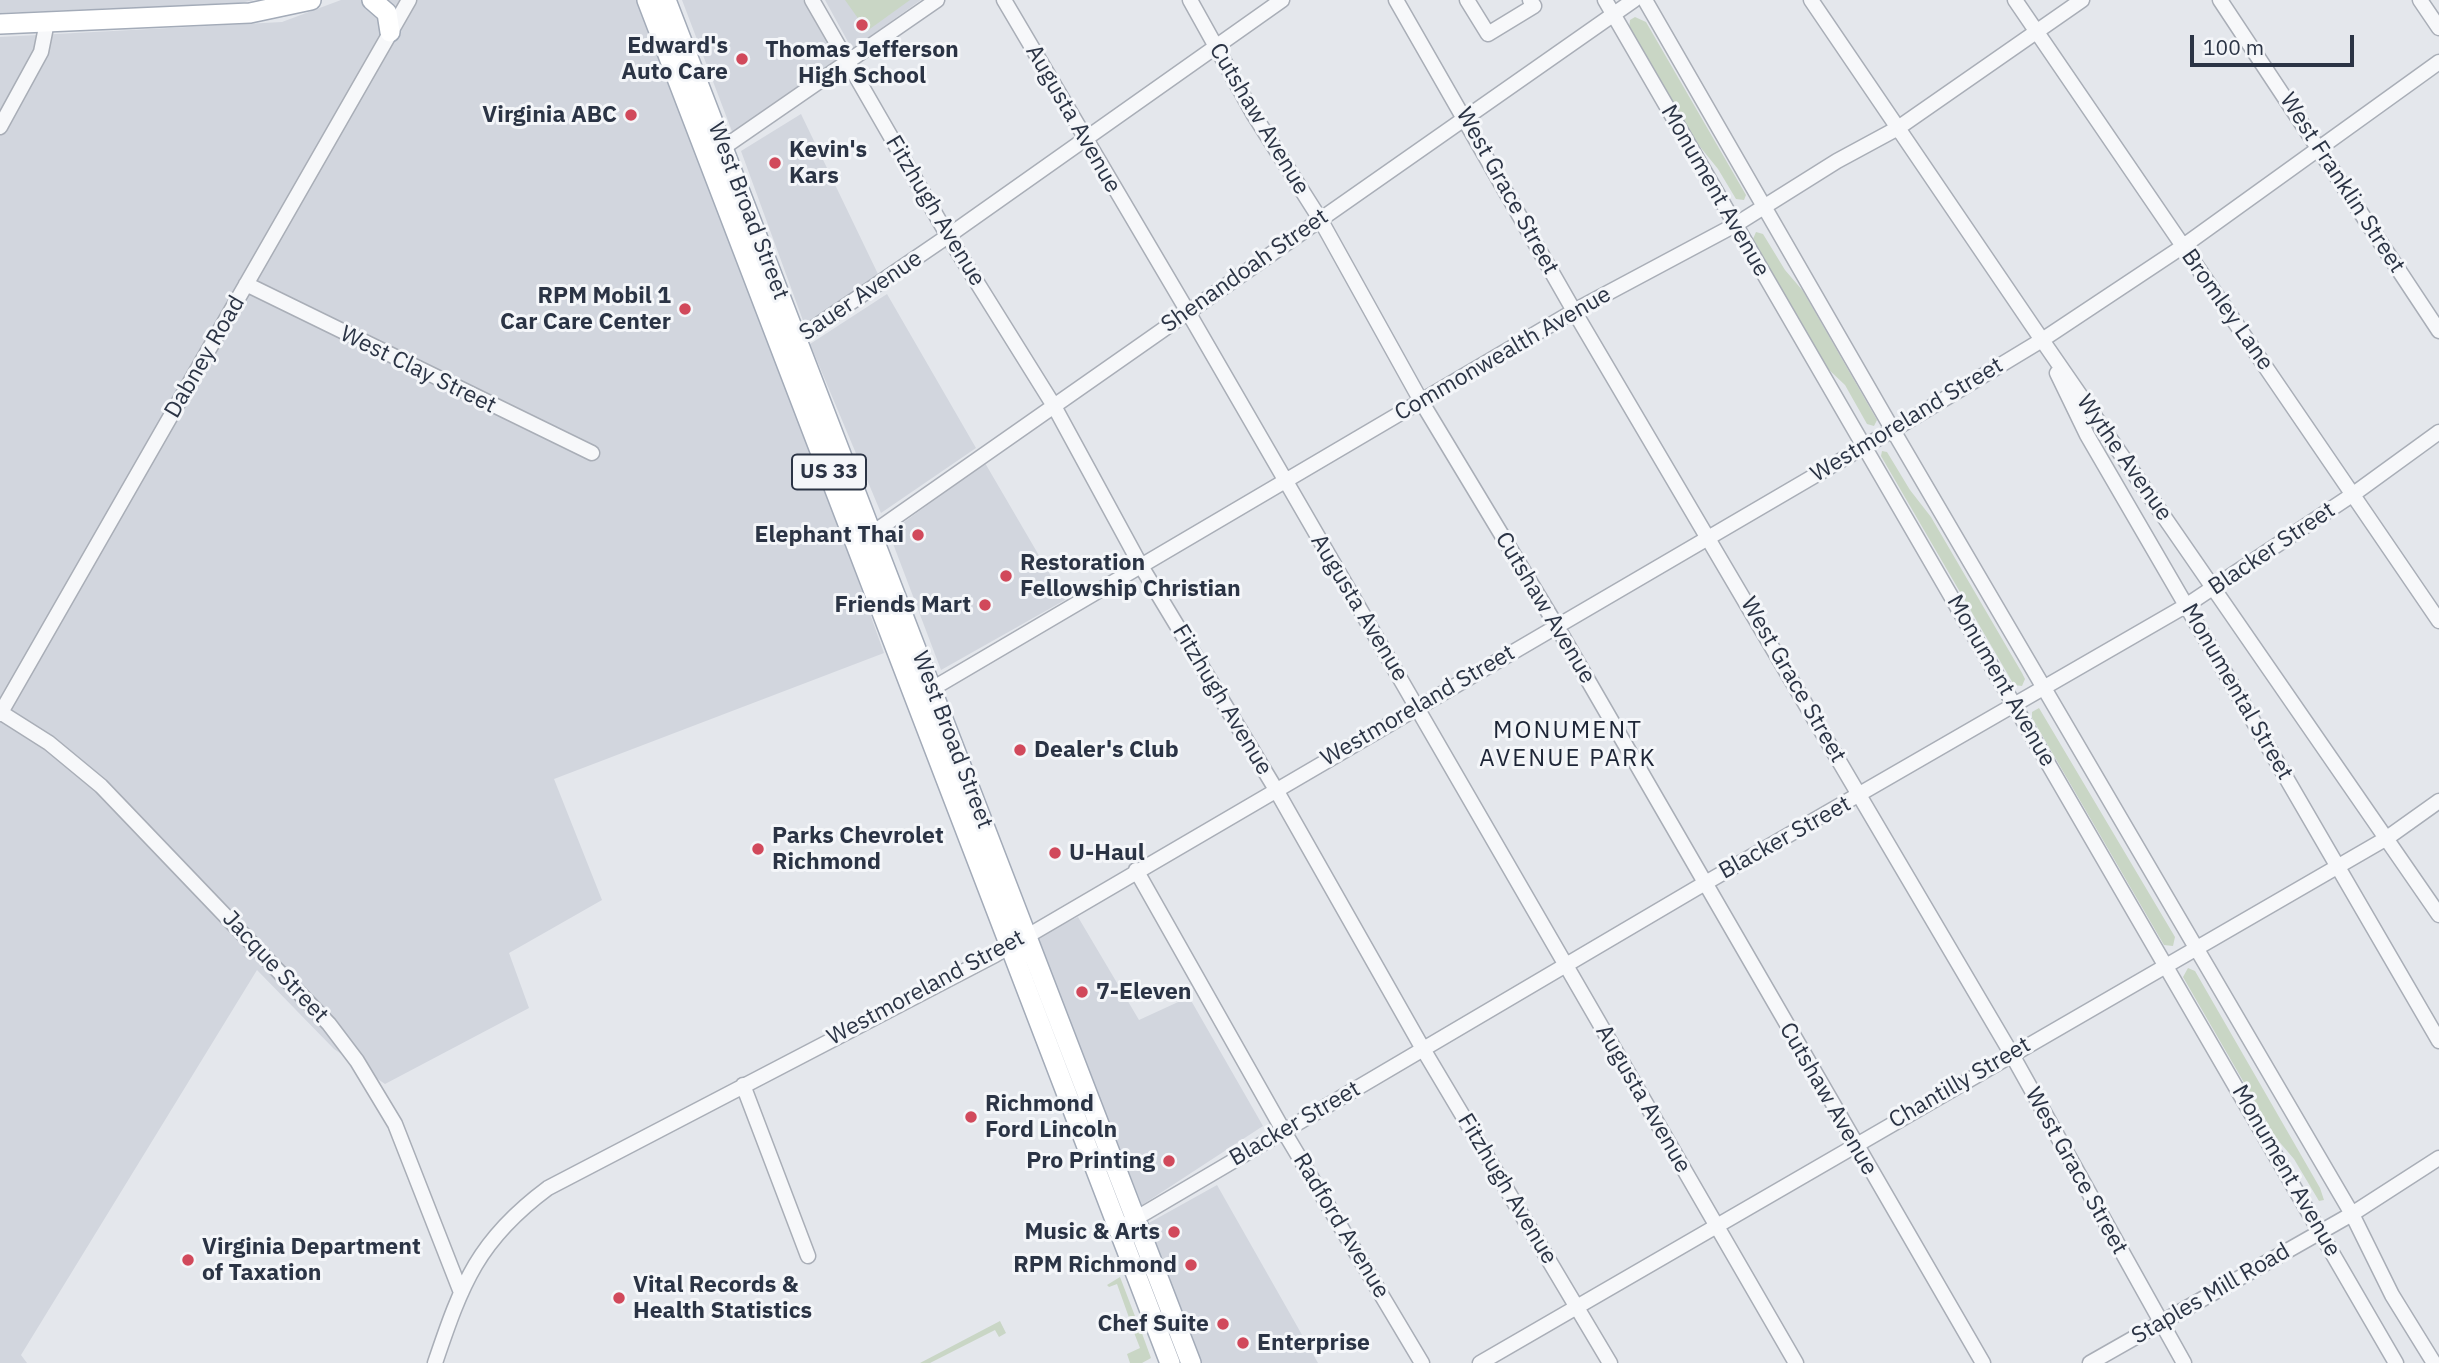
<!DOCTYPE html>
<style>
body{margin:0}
#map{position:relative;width:2439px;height:1363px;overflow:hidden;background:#e4e7ec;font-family:"IBM Plex Sans",sans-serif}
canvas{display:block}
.scale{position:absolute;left:2190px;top:35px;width:164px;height:32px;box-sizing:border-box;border:4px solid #2b3445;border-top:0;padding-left:9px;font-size:21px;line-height:24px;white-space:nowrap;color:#2b3445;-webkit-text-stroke:5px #f4f6f9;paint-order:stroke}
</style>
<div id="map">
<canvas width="2439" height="1363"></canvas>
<div class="scale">100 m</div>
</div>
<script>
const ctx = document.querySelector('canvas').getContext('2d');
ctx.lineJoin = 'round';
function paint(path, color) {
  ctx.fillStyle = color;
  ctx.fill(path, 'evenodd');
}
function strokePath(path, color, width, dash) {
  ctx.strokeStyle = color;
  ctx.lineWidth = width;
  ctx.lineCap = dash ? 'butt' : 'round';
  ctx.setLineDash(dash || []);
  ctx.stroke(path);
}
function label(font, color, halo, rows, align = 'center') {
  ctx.font = font + ' "IBM Plex Sans",sans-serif';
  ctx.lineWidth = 6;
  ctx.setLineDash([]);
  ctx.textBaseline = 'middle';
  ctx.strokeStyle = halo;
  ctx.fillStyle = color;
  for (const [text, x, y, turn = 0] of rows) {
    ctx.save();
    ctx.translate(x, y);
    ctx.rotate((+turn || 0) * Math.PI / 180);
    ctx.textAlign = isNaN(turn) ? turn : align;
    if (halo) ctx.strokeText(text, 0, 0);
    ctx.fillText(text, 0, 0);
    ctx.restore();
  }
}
paint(new Path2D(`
 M0 0H255L240 3 0 13Z
 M341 0H651L884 653 554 779 602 900 509 953 529 1008 385 1084 334 1049 257 970 21 1355 27 1363H0V37L282 22Z
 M682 0H803L838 61 733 134Z
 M825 0H921L852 49Z
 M801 114 878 274 805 326 741 151Z
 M887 294 976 448 881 513 810 344Z
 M985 463 1065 600 941 670 889 533Z
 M1078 917 1139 1020 1189 997 1263 1126 1142 1205 1036 937Z
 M1217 1185 1318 1363H1202L1147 1224Z`), '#d2d6de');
paint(new Path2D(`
 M845 0H910L867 31Z
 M1635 17 1646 22 1746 195 1744 200 1736 199 1718 169 1697 143 1629 30 1630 20Z
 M1756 232 1763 234 1785 270 1803 291 1877 420 1874 426 1867 424 1845 385 1826 367 1753 239Z
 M1882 451 1887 452 1910 490 1931 517 2022 673 2025 679 2022 686 2014 685 1881 456Z
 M2039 708 2175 937 2173 946 2164 945 2032 718V712Z
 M2188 968 2195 971 2320 1188 2324 1200 2319 1201 2294 1159 2276 1138 2183 977Z
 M1120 1277 1138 1324 1132 1326 1117 1284 1109 1287 1107 1285Z
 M1000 1321 1006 1333 999 1337 995 1330 930 1363H920Z
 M1140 1328 1151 1358 1142 1363H1130L1127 1354 1140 1348 1133 1330Z`), '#c9d6c5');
const minor = new Path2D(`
 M812 0 948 236 1054 406 1141 566 1275 788 1423 1049 1610 1363
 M1004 0 1188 312 1796 1363
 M1190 0 1254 115 1320 219 1421 401 1556 625 1983 1363
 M1396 0 1574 311 2011 1053 2184 1363
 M1467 0 1488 34 1534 6 1530 0
 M1605 0 2396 1363
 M1645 0 1887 420 2352 1214 2392 1295 2434 1363
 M1811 0 2042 340 2439 915
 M2015 0 2439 621
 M2220 0 2439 331
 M2420 0 2439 28
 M0 127 41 52 47 22
 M717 152 937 0
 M246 284 592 453
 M790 344 948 236 1282 0
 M2057 373 2087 435 2439 1041
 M864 539 1634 0
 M925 693 1574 311 1735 225 1837 161 1898 128 2082 0
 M0 712 49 743 101 786 329 1024 357 1061 395 1124 460 1290
 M0 714 409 0
 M1136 870 1283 1130 1422 1363
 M743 1085 808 1256
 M1128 1223 1695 889 2187 605 2355 493 2439 432
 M435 1363C462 1283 478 1240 548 1188L995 955 1903 424 2042 340 2182 247 2439 62
 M1480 1363 2387 838 2439 801
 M2090 1363 2352 1214 2439 1158`);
const major = new Path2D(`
 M372 0 387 13 390 32
 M647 0 1170 1363
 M666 0 1191 1363
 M0 24 250 13 311 0`);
strokePath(minor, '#a9aeb7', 17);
strokePath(major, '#a3abb8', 22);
strokePath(minor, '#f7f8fa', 14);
strokePath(major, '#fff', 19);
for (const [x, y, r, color] of [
 [862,25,7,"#d1495b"],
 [742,59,7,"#d1495b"],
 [631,115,7,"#d1495b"],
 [775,163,7,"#d1495b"],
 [685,309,7,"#d1495b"],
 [918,535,7,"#d1495b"],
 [1006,576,7,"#d1495b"],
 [985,605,7,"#d1495b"],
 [1020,750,7,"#d1495b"],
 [758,849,7,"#d1495b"],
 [1055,853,7,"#d1495b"],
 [1082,992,7,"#d1495b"],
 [971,1117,7,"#d1495b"],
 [1169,1161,7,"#d1495b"],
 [1174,1232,7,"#d1495b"],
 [188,1260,7,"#d1495b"],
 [1191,1265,7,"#d1495b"],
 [619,1298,7,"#d1495b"],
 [1223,1324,7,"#d1495b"],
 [1243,1343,7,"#d1495b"]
]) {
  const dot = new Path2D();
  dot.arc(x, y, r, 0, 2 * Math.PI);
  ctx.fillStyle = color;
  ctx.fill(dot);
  strokePath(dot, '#f4f6f9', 2.5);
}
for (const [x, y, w] of [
 [829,472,74]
]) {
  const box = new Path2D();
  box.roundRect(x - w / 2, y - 17.5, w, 35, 5);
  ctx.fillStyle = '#f4f6f9';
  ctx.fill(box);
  strokePath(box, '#2b3445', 2);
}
label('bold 21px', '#2b3445', null, [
 ["US 33",829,472]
]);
label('bold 23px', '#2b3445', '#f4f6f9', [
 ["Edward's",728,46,"right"],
 ["Auto Care",728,72,"right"],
 ["Thomas Jefferson",862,50,"center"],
 ["High School",862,76,"center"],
 ["Virginia ABC",617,115,"right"],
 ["Kevin's",789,150],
 ["Kars",789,176],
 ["RPM Mobil 1",671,296,"right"],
 ["Car Care Center",671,322,"right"],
 ["Elephant Thai",904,535,"right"],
 ["Restoration",1020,563],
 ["Fellowship Christian",1020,589],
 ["Friends Mart",971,605,"right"],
 ["Dealer's Club",1034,750],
 ["Parks Chevrolet",772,836],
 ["Richmond",772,862],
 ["U-Haul",1069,853],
 ["7-Eleven",1096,992],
 ["Richmond",985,1104],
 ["Ford Lincoln",985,1130],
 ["Pro Printing",1155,1161,"right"],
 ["Music & Arts",1160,1232,"right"],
 ["Virginia Department",202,1247],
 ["of Taxation",202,1273],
 ["RPM Richmond",1177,1265,"right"],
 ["Vital Records &",633,1285],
 ["Health Statistics",633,1311],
 ["Chef Suite",1209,1324,"right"],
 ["Enterprise",1257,1343]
], 'left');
label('23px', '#2b3445', '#f4f6f9', [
 ["Augusta Avenue",1073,119,60],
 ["Cutshaw Avenue",1259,119,59],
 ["West Franklin Street",2342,183,57],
 ["West Grace Street",1507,191,61],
 ["Monument Avenue",1715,191,60],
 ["West Broad Street",748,211,69],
 ["Fitzhugh Avenue",935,211,59],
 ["Shenandoah Street",1245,271,-35],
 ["Sauer Avenue",861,296,-34],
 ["Bromley Lane",2227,310,55],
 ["Commonwealth Avenue",1503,354,-30],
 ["Dabney Road",205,357,-60],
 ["West Clay Street",418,370,26],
 ["Westmoreland Street",1907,420,-31],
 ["Wythe Avenue",2124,458,55],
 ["Blacker Street",2272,549,-34],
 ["Augusta Avenue",1359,608,59],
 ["Cutshaw Avenue",1545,608,59],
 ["West Grace Street",1793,680,60],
 ["Monument Avenue",2001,681,60],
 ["Monumental Street",2237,692,60],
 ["Fitzhugh Avenue",1222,700,59],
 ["Westmoreland Street",1418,706,-30],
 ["West Broad Street",952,740,69],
 ["Blacker Street",1785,838,-29],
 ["Jacque Street",275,967,47],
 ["Westmoreland Street",926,988,-28],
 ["Chantilly Street",1960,1083,-30],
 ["Augusta Avenue",1643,1099,60],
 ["Cutshaw Avenue",1828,1099,60],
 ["Blacker Street",1295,1124,-30],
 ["West Grace Street",2076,1171,61],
 ["Monument Avenue",2286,1171,60],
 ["Fitzhugh Avenue",1507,1189,59],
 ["Radford Avenue",1341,1226,59],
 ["Staples Mill Road",2211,1294,-30]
]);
ctx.letterSpacing = '2px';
label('24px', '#1d2536', '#f4f6f9', [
 ["MONUMENT",1568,731],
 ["AVENUE PARK",1568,759]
]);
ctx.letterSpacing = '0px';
</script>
